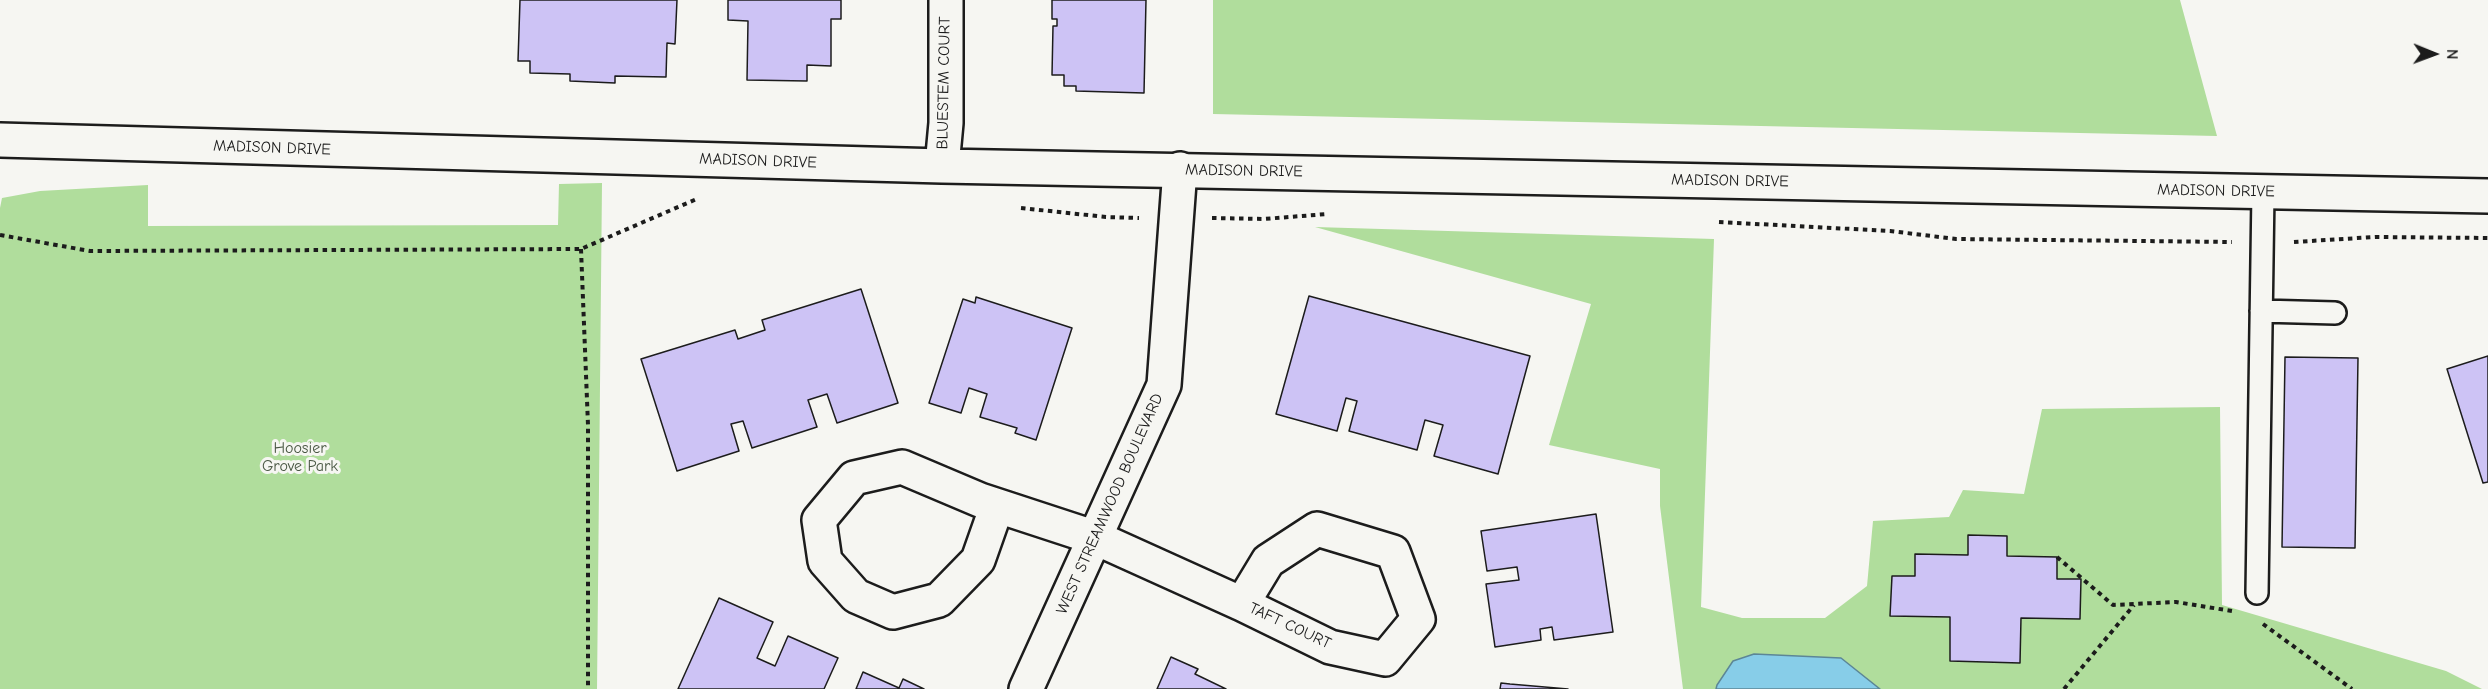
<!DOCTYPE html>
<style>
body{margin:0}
#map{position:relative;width:2488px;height:689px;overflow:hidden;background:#f6f6f2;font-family:"Comic Neue",sans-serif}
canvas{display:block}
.north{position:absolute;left:2404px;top:24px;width:60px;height:60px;-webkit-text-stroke:4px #f6f6f2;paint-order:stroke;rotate:91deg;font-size:16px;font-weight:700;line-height:24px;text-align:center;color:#1c1c1c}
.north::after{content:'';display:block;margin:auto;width:21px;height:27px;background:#1c1c1c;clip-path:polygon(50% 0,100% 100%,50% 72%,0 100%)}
</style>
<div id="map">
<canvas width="2488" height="689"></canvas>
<div class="north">N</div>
</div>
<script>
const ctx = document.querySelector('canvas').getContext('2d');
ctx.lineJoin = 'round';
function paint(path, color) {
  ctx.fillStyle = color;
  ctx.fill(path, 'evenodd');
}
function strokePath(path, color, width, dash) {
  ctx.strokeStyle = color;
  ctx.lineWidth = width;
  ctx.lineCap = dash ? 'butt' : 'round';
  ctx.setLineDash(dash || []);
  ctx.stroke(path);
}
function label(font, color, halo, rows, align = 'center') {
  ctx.font = font + ' "Comic Neue",sans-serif';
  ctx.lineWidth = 6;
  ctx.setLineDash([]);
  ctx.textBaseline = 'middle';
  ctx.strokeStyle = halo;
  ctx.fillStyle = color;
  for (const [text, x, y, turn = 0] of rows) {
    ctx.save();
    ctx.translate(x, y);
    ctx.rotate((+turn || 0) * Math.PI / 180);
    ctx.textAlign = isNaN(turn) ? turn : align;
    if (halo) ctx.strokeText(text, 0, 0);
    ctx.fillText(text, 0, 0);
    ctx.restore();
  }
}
paint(new Path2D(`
 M1213 0H2180L2217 136 1213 114Z
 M602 183 597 689H0V208L2 198 40 191 148 185V226L558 225 559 184Z
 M1315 227 1714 239 1701 607 1742 618H1825L1867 586 1873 521 1949 517 1963 490 2024 494 2042 409 2220 407 2222 605 2446 671 2482 689H1683L1660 506V469L1549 445 1591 304Z`), '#b0dd9c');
const water = new Path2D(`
 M1754 654 1841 658 1880 689H1716L1717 685 1733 661Z`);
paint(water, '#87cde8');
strokePath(water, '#5c8696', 1.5);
const building = new Path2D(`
 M520 0H677L675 44 667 43 666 77 615 76V83L570 81V74L530 73V61H518Z
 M728 0H841V19H831V66L807 65V81L747 80 748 21 728 20Z
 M1052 0H1146L1144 93 1076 91V86H1064V75H1052L1053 26H1057V19H1052Z
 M861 289 898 403 837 423 827 394 808 400 817 427 752 448 743 421 731 424 739 451 677 471 641 359 735 330 738 339 765 330 762 320Z
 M1309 296 1530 356 1498 474 1434 456 1443 425 1425 420 1417 450 1349 431 1357 401 1346 398 1337 431 1276 414Z
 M976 297 1072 328 1036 440 1015 433 1017 428 980 417 987 394 969 388 961 413 929 403 963 299 975 303Z
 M2488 356V482L2483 483 2447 369Z
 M2285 357 2358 358 2355 548 2282 547Z
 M1596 514 1613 632 1554 640 1552 627 1540 629 1541 640 1495 647 1486 584 1519 580 1517 567 1487 571 1481 531Z
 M1968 535 2007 536V556L2057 557V579H2081L2080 619 2021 618 2020 663 1950 661V617L1890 616 1892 576H1915V554L1968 555Z
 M719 598 773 622 757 658 775 666 788 636 838 658 824 689H678Z
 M1171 657 1198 669 1195 674 1226 689H1157Z
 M863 672 899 688 903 679 924 689H856Z
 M1501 683 1510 684 1568 689H1500Z`);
paint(building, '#cdc3f5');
strokePath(building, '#1c1c1c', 1.5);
const service = new Path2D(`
 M2261 311 2335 313
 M2257 593 2263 192`);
const minor = new Path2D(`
 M0 140 942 166 2488 196
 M942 166 946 123V0
 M997 506 978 560 939 600 893 612 856 596 825 561 819 520 854 478 902 467 980 500 1096 538 1242 604 1330 647 1385 659 1418 619 1393 552 1317 529 1268 561 1242 604`);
const tertiary = new Path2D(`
 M1026 689 1164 385 1180 169`);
strokePath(service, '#1c1c1c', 26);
strokePath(minor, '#1c1c1c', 38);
strokePath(tertiary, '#1c1c1c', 38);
strokePath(new Path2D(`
 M1021 208 1106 217 1139 218
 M1212 218 1264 219 1327 214
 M1719 222 1890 231 1956 239 2232 242
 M0 235 90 251 581 249 699 198
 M2294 242 2375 237 2488 238
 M581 249 588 425V689
 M2057 557 2113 605 2176 602 2232 611
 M2263 624 2352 689
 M2064 689 2134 605`), '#1c1c1c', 4, [4.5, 4.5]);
strokePath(service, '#f6f6f2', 21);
strokePath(minor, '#f6f6f2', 33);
strokePath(tertiary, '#f6f6f2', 33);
label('16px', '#1c1c1c', '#f6f6f2', [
 ["BLUESTEM COURT",944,83,-89],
 ["MADISON DRIVE",272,148,2],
 ["MADISON DRIVE",758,161,2],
 ["MADISON DRIVE",1244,171,1],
 ["MADISON DRIVE",1730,181,1],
 ["MADISON DRIVE",2216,191,1],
 ["WEST STREAMWOOD BOULEVARD",1110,504,-66],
 ["TAFT COURT",1290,626,25]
]);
label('16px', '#485642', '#f6f6f2', [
 ["Hoosier",300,448],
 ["Grove Park",300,466]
]);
</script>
